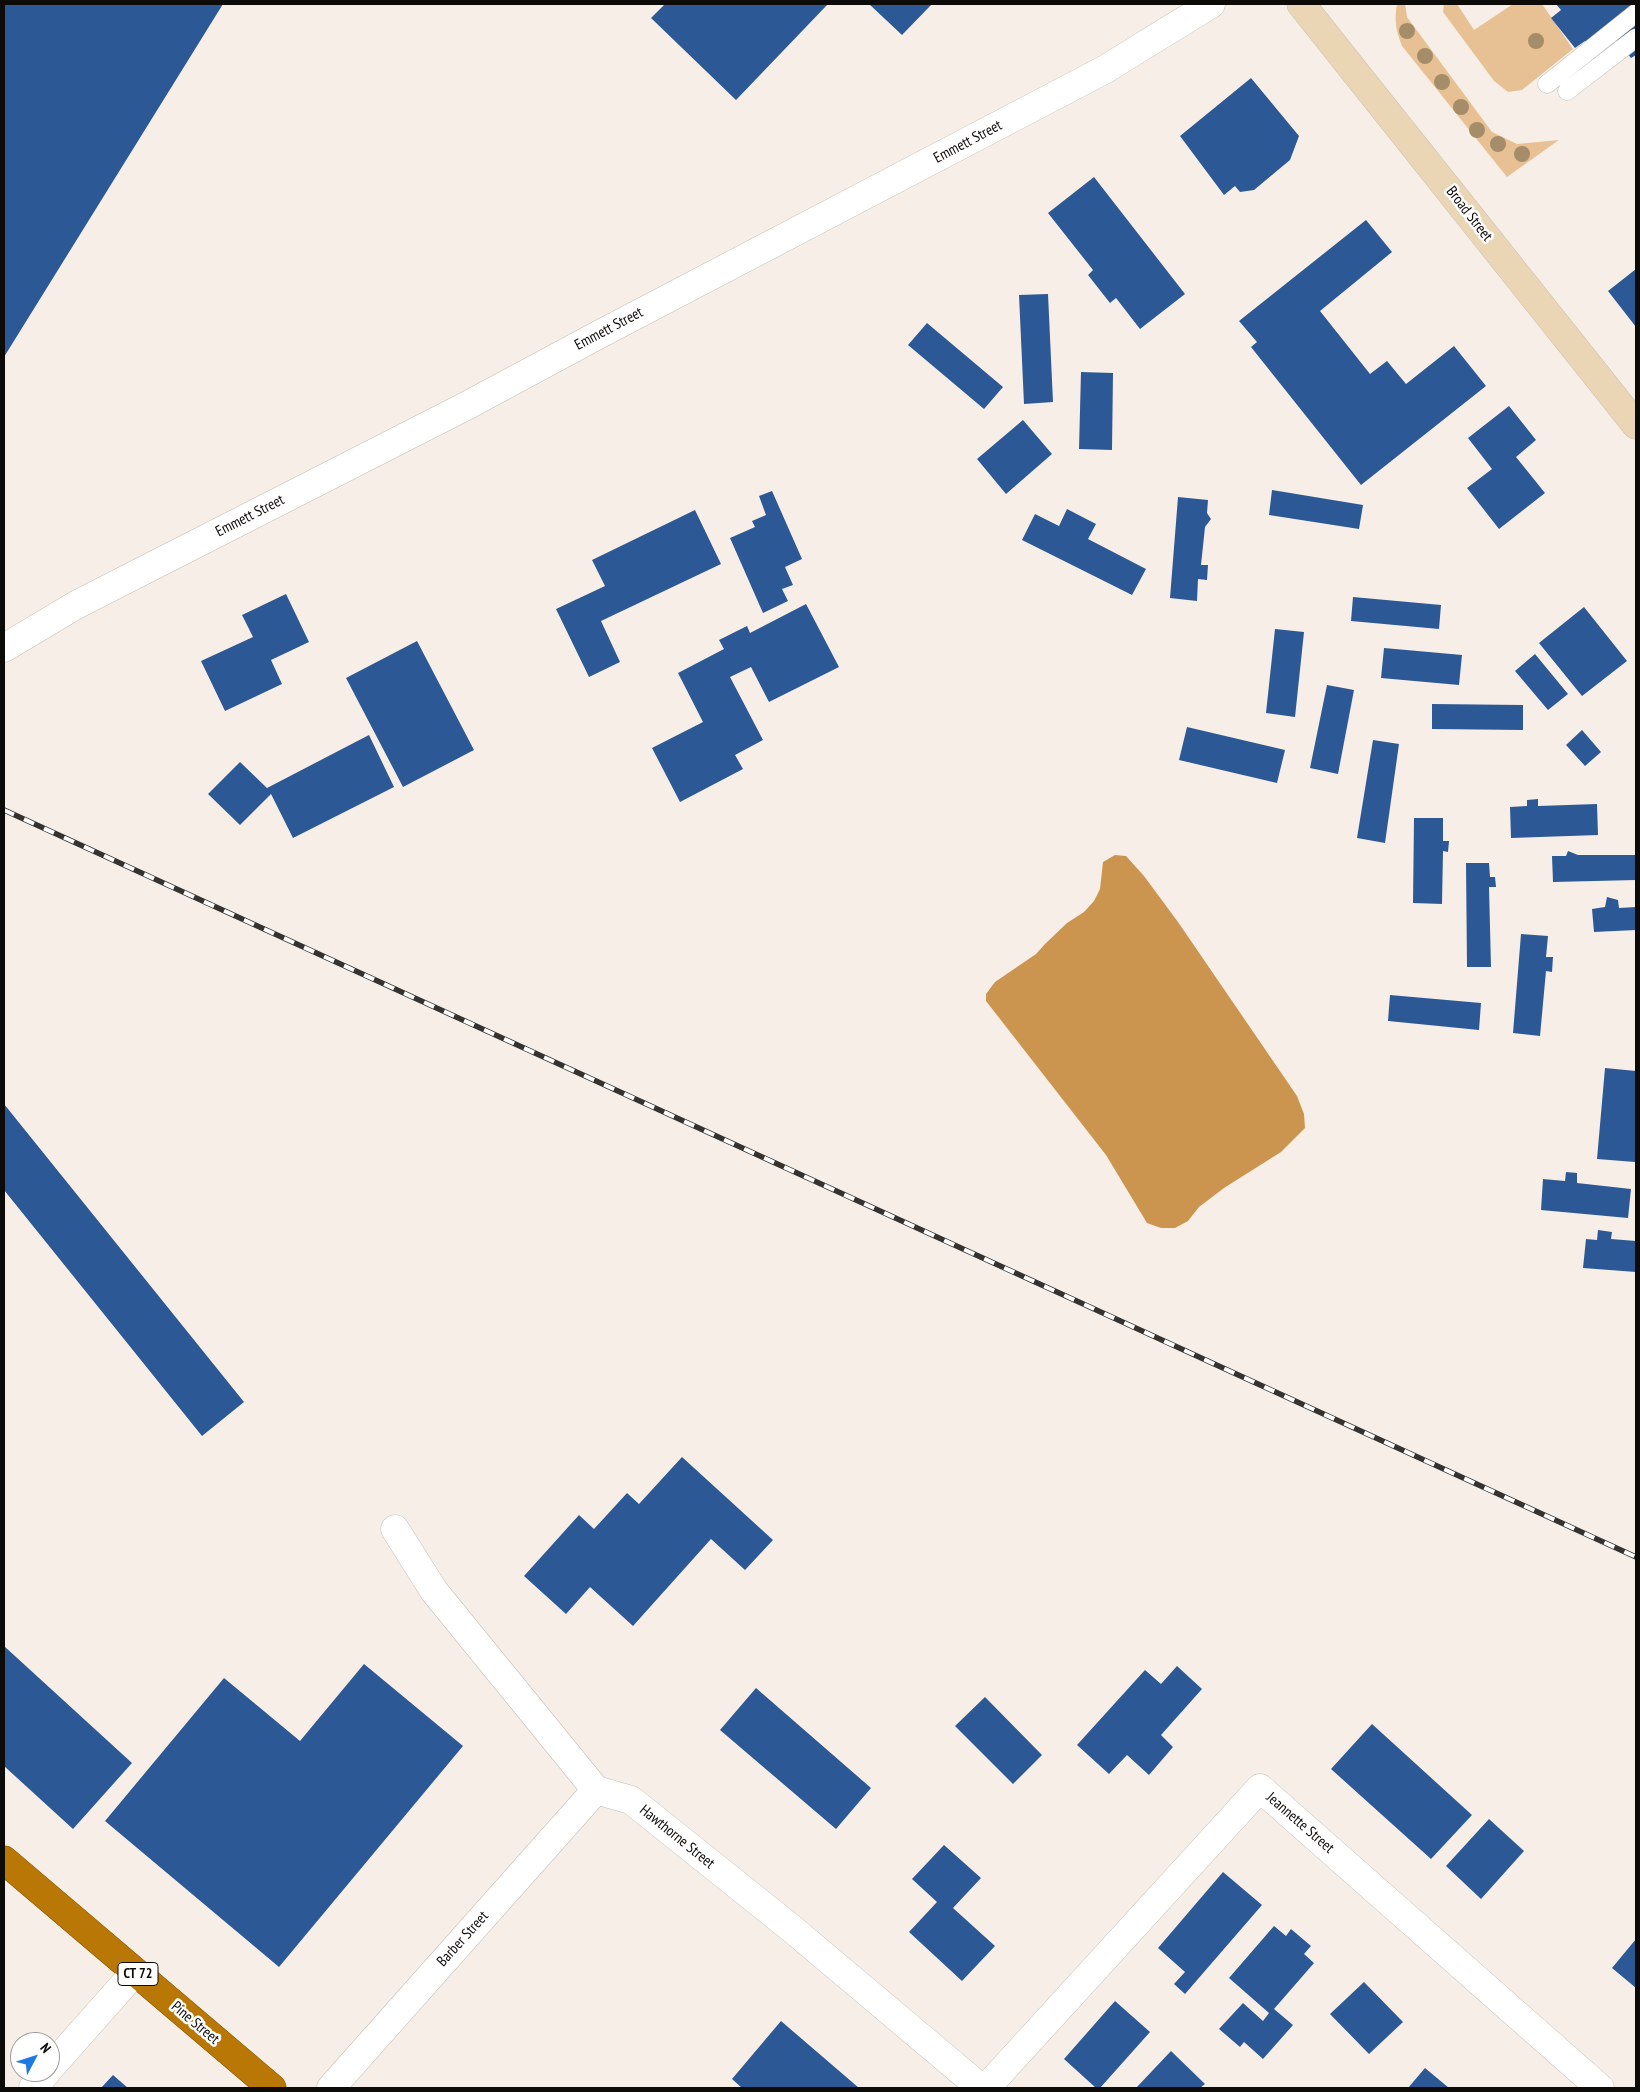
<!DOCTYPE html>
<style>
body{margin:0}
#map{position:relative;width:1640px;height:2092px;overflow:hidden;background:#f7efe7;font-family:"PT Sans Narrow",sans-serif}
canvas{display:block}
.frame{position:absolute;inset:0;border:5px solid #0d0b08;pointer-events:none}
.north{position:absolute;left:10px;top:2032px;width:50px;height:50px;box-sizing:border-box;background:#fff;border:1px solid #9e9d9c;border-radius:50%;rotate:50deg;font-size:14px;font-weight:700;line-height:20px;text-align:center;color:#0d0b08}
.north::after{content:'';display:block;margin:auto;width:18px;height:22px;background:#1f79e2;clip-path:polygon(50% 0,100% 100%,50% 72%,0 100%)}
</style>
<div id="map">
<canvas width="1640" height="2092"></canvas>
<div class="frame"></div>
<div class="north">N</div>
</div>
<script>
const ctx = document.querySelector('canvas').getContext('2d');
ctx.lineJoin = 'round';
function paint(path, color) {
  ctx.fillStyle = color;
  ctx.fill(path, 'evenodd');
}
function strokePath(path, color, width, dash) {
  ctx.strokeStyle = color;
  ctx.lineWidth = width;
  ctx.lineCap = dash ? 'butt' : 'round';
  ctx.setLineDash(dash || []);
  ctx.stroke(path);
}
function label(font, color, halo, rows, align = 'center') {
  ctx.font = font + ' "PT Sans Narrow",sans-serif';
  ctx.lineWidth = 5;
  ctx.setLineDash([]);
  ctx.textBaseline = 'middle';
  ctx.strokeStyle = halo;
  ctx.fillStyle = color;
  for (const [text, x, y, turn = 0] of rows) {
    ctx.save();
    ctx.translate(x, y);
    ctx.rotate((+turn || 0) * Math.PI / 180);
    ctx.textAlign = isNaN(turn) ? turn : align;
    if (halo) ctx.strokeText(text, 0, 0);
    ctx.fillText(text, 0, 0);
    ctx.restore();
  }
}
paint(new Path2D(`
 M1397 4H1405L1407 17 1492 132 1517 144 1559 140 1507 177 1402 46C1396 31 1394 20 1397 4Z
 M1444 4H1457L1474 30 1513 4H1542L1573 49 1522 90 1508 92 1494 81 1443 12Z`), '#e7c194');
paint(new Path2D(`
 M1115 855 1126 856 1144 876 1178 922 1297 1096 1304 1114 1305 1128 1281 1152 1224 1188 1199 1207 1188 1221 1175 1228H1161L1147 1223 1106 1155 986 1001V994L995 982 1036 954 1045 944 1067 923 1084 912 1094 901 1100 889 1103 862Z`), '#cc954f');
paint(new Path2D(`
 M4 4H223L4 357Z
 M665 4H828L736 100 651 18Z
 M869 4H932L902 35Z
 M1556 4H1636V55L1631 58 1609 31 1589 46 1585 41 1575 48 1551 18 1561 10Z
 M1251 78 1299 136 1290 160 1254 190 1240 192 1235 186 1224 195 1180 136Z
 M1094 177 1185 294 1140 329 1116 298 1110 303 1088 275 1093 270 1048 213Z
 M1366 220 1392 252 1320 311 1370 374 1387 361 1406 384 1454 346 1486 386 1361 485 1251 347 1257 342 1239 321Z
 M1636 269V327L1608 291Z
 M1048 294 1053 402 1024 404 1019 295Z
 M927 323 1003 387 984 409 908 345Z
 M1081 372 1113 373 1112 450 1079 449Z
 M1509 406 1536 440 1516 457 1545 493 1499 529 1467 488 1492 469 1468 438Z
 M1023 420 1052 454 1006 494 977 459Z
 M1272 490 1363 505 1359 529 1269 515Z
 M772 491 802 559 785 567 793 585 782 589 788 601 763 613 730 538 755 527 752 521 766 515 759 496Z
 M1178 497 1208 500 1207 513 1211 519 1205 527 1201 565H1208L1207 580 1198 579 1197 601 1170 598Z
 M1067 509 1096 524 1088 539 1146 569 1132 595 1022 540 1035 514 1059 526Z
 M695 510 721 564 601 621 620 662 589 677 556 609 605 586 592 560Z
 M286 594 309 642 271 660 282 684 225 711 201 661 253 637 242 615Z
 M1353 597 1441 605 1439 629 1351 621Z
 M806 604 839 667 769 702 751 667 730 677 763 740 735 755 743 769 680 802 652 748 703 722 678 673 724 649 719 640 747 626 750 633Z
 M1584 607 1627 661 1582 696 1539 643Z
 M1275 629 1304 632 1295 717 1266 713Z
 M417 641 474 750 403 787 346 678Z
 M1384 648 1462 655 1459 685 1381 678Z
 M1535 654 1568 694 1548 710 1515 671Z
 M1327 685 1354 690 1338 774 1310 768Z
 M1432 704 1523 705V730L1432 729Z
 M1187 727 1285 750 1277 783 1179 760Z
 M1582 730 1601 752 1585 766 1566 745Z
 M369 735 394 787 293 838 271 794 240 825 208 794 240 762 267 788Z
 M1373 740 1399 744 1385 843 1357 838Z
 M1538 799V806L1597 804 1598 835 1511 838 1510 807 1527 806V800Z
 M1414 818H1443V841H1449L1448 852 1443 851 1442 904 1413 903Z
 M1568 851 1578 855H1636V880L1553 882 1552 856H1566Z
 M1466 863H1489L1490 877H1495L1496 887H1489L1491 967H1467Z
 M1607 897 1618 900 1619 908 1636 907V930L1594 932 1592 909 1605 907Z
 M1521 934 1548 936 1546 957H1553L1552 972 1546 971 1540 1036 1513 1033Z
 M1390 995 1481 1003 1479 1030 1388 1021Z
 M1605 1068 1636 1071 1635 1162 1597 1159Z
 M4 1104 244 1402 202 1436 4 1190Z
 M1566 1172 1577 1173V1183L1631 1189 1628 1218 1541 1210 1543 1179 1565 1181Z
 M1598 1230 1612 1232 1611 1239 1636 1241V1272L1583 1268 1586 1239 1597 1240Z
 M682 1457 773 1540 745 1570 711 1539 633 1626 590 1587 566 1614 524 1576 579 1515 594 1529 627 1493 639 1504Z
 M4 1646 132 1763 73 1829 4 1766Z
 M364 1664 463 1746 279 1967 105 1821 224 1678 300 1741Z
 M1177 1666 1202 1689 1161 1735 1173 1747 1149 1775 1127 1755 1109 1774 1077 1745 1145 1670 1161 1684Z
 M756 1688 871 1788 836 1829 720 1730Z
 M985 1697 1042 1755 1013 1784 955 1726Z
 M1372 1724 1472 1815 1431 1859 1331 1769Z
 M1489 1819 1524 1851 1481 1899 1446 1866Z
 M944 1845 981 1878 953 1908 995 1946 962 1981 909 1932 937 1902 912 1879Z
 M1223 1872 1262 1905 1185 1994 1174 1984 1185 1972 1158 1948Z
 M1274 1926 1286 1936 1291 1929 1311 1946 1304 1954 1314 1963 1274 2009 1293 2025 1263 2059 1244 2042 1240 2047 1219 2029 1243 2003 1263 2021 1269 2013 1229 1978Z
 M1636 1939V1988L1612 1968Z
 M1364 1982 1403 2022 1369 2054 1330 2014Z
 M1115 2001 1150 2032 1100 2088H1096L1064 2059Z
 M781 2021 859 2088H742L732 2079Z
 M1171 2051 1205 2084 1200 2088H1136Z
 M1425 2068 1449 2088H1408Z
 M113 2075 128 2088H101Z`), '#2c5995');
const lane = new Path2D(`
 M1547 84 1636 13
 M1567 91 1636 38`);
const street = new Path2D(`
 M4 648 76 605 468 405 600 334 1104 70 1211 4
 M395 1529 434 1591 596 1790 631 1800 791 1928 981 2088
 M50 2068 135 1972
 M33 2088 47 2072
 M331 2088 596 1790
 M986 2088 1260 1788 1600 2088`);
const secondary = new Path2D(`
 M1301 4 1636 425`);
const highway = new Path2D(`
 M4 1860 272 2088`);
strokePath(lane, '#c5beb5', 19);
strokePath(street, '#c5beb5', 29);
strokePath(secondary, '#c5beb5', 29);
strokePath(highway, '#7d5106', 29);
strokePath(lane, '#fff', 18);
strokePath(street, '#fff', 28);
strokePath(secondary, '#ead6b4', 28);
strokePath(highway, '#b97705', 28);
const rail = new Path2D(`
 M4 810 1636 1557`);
strokePath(rail, '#36322f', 5.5);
strokePath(rail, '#fff', 4, [11]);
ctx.fillStyle = '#a48d68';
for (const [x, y] of [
 [1407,31],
 [1536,41],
 [1425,56],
 [1442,82],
 [1461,107],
 [1477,130],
 [1498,144],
 [1522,154]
]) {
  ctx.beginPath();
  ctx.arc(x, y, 8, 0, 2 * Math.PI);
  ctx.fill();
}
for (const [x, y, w] of [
 [138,1974,40]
]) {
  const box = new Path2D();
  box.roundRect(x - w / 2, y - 11.5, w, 23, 4);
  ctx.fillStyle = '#fff';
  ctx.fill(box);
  strokePath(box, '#0d0b08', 1);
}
label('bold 14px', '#0d0b08', null, [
 ["CT 72",138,1974]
]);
label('15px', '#0d0b08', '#fff', [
 ["Emmett Street",968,142,-28],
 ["Broad Street",1469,214,52],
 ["Emmett Street",609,329,-28],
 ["Emmett Street",250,516,-27],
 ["Jeannette Street",1300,1823,41],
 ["Hawthorne Street",677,1837,39],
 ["Barber Street",463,1939,-48],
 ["Pine Street",195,2023,40]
]);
</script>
